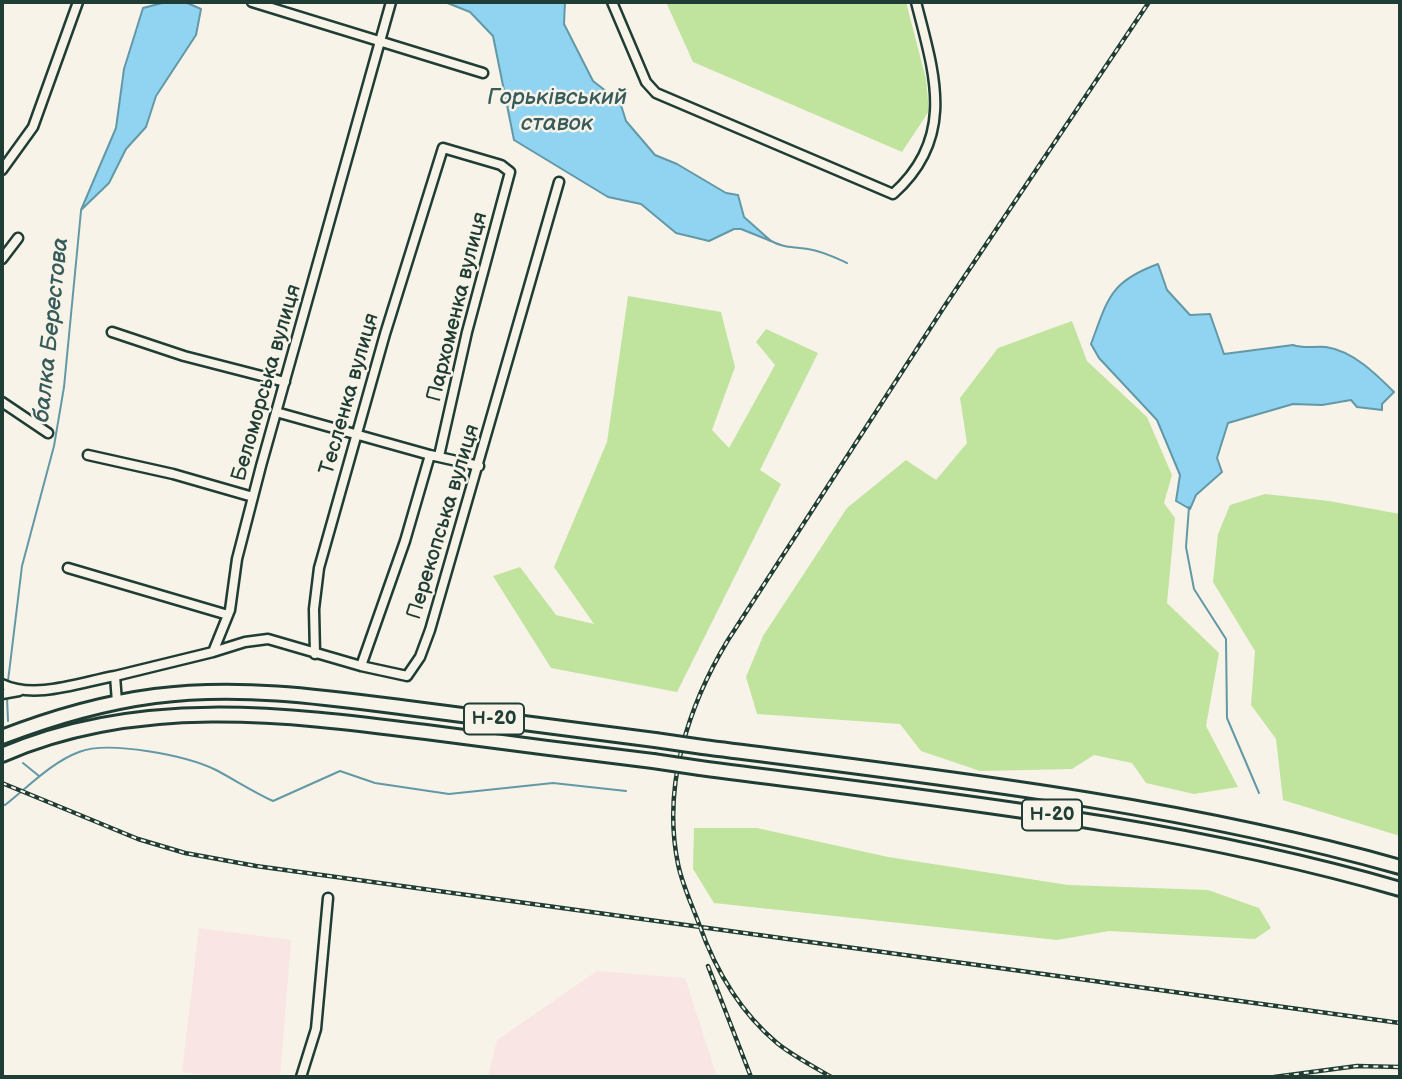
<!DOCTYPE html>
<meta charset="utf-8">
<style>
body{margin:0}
#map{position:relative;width:1402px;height:1079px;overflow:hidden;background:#f7f3e8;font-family:"Balsamiq Sans",sans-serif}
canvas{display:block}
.frame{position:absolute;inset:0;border:4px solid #1f3d34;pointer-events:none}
</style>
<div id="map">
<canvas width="1402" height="1079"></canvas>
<div class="frame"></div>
</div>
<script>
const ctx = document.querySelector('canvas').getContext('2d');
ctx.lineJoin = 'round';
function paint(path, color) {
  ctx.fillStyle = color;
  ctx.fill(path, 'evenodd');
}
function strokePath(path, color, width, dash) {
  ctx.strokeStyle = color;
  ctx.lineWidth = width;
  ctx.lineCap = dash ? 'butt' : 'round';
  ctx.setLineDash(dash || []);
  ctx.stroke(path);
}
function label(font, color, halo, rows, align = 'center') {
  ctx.font = font + ' "Balsamiq Sans",sans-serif';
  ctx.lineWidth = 5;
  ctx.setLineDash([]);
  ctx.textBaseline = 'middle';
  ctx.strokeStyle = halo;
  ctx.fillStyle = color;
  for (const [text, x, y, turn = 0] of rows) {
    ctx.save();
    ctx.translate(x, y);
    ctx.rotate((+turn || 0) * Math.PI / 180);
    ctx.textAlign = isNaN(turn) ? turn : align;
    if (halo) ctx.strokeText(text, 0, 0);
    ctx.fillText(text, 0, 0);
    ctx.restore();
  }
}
paint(new Path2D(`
 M199 928 291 940 280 1077H224L182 1072Z
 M597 971 685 978 717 1077H488L497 1040Z`), '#f9e5e4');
paint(new Path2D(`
 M666 2H906L926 79 929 111 902 152 693 62Z
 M628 296 721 312 735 367 712 430 729 448 775 365 756 342 766 329 818 353 760 470 781 484 677 692 551 668 493 576 520 567 556 615 594 624 554 567 607 442Z
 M1072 321 1087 361 1147 417 1172 475 1164 503 1175 518 1167 603 1219 653 1206 726 1238 787 1194 794 1146 783 1132 763 1094 755 1072 769 980 771 921 751 900 724 757 714 746 677 763 636 847 508 906 460 936 480 967 443 960 398 998 348Z
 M1265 494 1329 501 1400 514V836L1283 800 1276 739 1251 705 1255 651 1213 582 1218 534 1230 505Z
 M694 828H757L888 857 1068 885 1208 890 1259 908 1271 928 1255 939 1109 931 1057 940 714 903 693 869Z`), '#c0e49e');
const water = new Path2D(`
 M166 2H185L201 9 196 35 156 96 146 127 126 149 109 183 81 210 116 128 124 69 143 8Z
 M445 2H565L564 24 593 81 620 102 626 121 655 155 677 164 726 193 738 195 744 217 771 241 741 229H734L709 241 676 233 641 204 608 197 514 140 493 36 470 12Z
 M1158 264 1167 290 1190 315 1210 314 1224 354 1293 345C1305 349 1314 346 1326 347 1353 351 1376 374 1394 392L1382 404V410L1357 407 1351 400 1322 405 1293 404 1228 423 1217 458 1222 472 1196 495 1190 509 1176 501 1180 475 1157 420 1099 358 1091 344C1108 299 1109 282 1158 264Z`);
paint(water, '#90d4f2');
strokePath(water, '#6398a6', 2);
strokePath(new Path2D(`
 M769 240C786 249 791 246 808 249 822 251 834 257 847 263
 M1189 507 1186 547 1194 589 1226 639 1227 718 1259 793
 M8 681 22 566 54 446 64 387 81 211
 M7 697 8 721
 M23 763 39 776
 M2 804 5 805C28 787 52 762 79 752 109 740 188 756 216 770 235 780 253 792 273 801L340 771 375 783 449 794 553 783 626 791`), '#6398a6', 2);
const street = new Path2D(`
 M252 2 483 73
 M612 2 646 82 656 93 893 194C957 137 934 73 916 2
 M2 170 33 127 78 2
 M2 259 18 238
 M112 332 184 356 285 382
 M2 402 48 433
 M276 412 430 455 479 466
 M88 455 173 474 253 497
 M68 568 228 615
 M213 652 245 642 268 639 361 666 407 676 420 657 430 630 559 182
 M315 654 314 609 319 568 385 334 443 148 501 165 510 172 467 332 439 456
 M361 666 405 541 430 455
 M2 684C35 700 81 682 115 676
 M2 694 19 691
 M117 702 115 676 213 652 230 610 237 559 261 466 391 2
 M301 1077 316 1029 328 898`);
const primary = new Path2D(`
 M2 737C51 718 102 703 155 696 239 685 324 697 408 708 490 719 572 730 655 740
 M703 747C937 777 1173 803 1400 867
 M2 755C137 696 284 714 426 732 502 742 577 752 653 761
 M700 768C935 799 1172 823 1400 889`);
strokePath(street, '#1f3d34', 13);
strokePath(primary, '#1f3d34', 18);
strokePath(street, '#f7f3e8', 8);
strokePath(primary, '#f7f3e8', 12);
const rail = new Path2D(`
 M2 783 138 839 185 853 256 866 1400 1023
 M708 966 751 1077
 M831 1077C813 1066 793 1056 777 1043 740 1012 715 969 699 924 692 905 682 884 678 864 662 786 688 706 728 640L944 307 1149 2
 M1274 1077 1357 1066 1400 1067`);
strokePath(rail, '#1f3d34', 4.5);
strokePath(rail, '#f7f3e8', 2, [5]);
const primaryBridge = new Path2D(`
 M655 740 703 747
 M653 761 700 768`);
strokePath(primaryBridge, '#1f3d34', 18, []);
strokePath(primaryBridge, '#f7f3e8', 12);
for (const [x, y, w] of [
 [494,719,60],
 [1052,815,60]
]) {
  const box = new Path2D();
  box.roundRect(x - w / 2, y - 15.5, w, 31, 5);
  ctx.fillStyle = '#f7f3e8';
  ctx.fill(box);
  strokePath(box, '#1f3d34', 2);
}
label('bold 19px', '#1f3d34', null, [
 ["Н-20",494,719],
 ["Н-20",1052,815]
]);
label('21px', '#1f3d34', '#f7f3e8', [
 ["Пархоменка вулиця",458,307,-76],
 ["Беломорська вулиця",267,383,-74],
 ["Тесленка вулиця",350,394,-74],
 ["Перекопська вулиця",444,522,-73]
]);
label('italic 23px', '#365b5a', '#f7f3e8', [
 ["Горьківський",557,98],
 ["ставок",557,124],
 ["балка Берестова",52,330,-84]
]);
</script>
